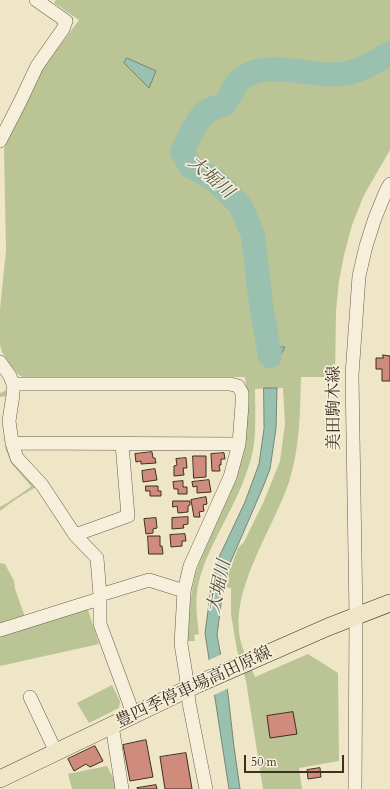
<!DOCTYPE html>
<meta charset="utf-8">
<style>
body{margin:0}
#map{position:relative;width:390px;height:789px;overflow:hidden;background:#efe6c7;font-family:Cardo,serif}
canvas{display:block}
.scale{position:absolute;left:244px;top:755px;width:100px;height:18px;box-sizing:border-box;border:2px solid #3d2f21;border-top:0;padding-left:5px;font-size:12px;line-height:14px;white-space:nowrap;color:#3d2f21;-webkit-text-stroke:3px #f5efdb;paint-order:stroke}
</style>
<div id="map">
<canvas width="390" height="789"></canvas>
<div class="scale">50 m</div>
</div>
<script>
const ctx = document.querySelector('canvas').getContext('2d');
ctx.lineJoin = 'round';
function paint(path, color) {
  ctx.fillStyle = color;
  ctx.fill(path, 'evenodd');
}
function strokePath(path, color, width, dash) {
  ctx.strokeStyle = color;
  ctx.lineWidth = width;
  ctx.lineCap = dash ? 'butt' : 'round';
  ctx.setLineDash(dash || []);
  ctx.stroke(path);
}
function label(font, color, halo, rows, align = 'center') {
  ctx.font = font + ' Cardo,"Noto Serif JP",serif';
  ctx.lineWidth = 3.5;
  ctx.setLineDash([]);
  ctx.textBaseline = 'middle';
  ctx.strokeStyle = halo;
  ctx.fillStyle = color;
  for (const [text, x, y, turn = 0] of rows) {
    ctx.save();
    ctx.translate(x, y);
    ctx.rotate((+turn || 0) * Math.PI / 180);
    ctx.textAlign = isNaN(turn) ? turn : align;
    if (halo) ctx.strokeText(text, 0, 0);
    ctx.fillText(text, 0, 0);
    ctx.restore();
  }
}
paint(new Path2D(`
 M56 0H390V150L364 195 352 225 344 255 339 281 336 311 335 377H301C300 413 300 447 289 482 274 527 234 583 239 631 240 647 249 662 255 677L308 654 338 673 339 761 299 768 302 789H263L246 681 237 650 231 614V588L226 587 229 573 238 548 244 542 264 501 280 461 285 424 283 388 255 389C255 412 257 437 251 459 247 471 243 484 237 496 224 525 205 554 198 585 195 601 197 618 199 634L194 635 195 641H187C189 615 190 591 198 566 206 539 222 514 232 488 247 452 250 416 245 377L25 379 18 374 9 363 2 352 0 344V309L6 251 4 149 7 141 41 71 79 20 54 3Z
 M8 387 6 445H5L3 418 6 396 0 397V393L5 391Z
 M6 446 13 463 36 487 16 499 0 511V507C6 504 29 489 31 486L11 463 5 447Z
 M0 563 5 564 14 581 15 589 25 617 0 624Z
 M86 609 88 610 99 644 0 666V635Z
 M112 685 120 701 119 708 89 723 77 703Z
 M107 766 117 785 116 789H72L68 774Z`), '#bbc494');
const water = new Path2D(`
 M127 58 156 71 149 88 124 63Z
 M258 347H285L279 358H265Z
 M264 388H277L276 428 270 469 263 487 231 561 223 589 217 635 228 694 234 747 240 789H229L205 633 212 581 220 555 245 502 259 464 264 429Z`);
paint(water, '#9ac0b0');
strokePath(water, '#758677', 1);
paint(new Path2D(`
 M222 654 229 688 212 696 207 661Z`), '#efe6c7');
strokePath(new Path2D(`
 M270 356 261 304 253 235 240 205 215 180 190 166 182 152C186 143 199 116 207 111 212 108 219 107 224 104 232 97 233 84 241 79 271 56 318 82 352 72 365 69 378 60 390 53`), '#9ac0b0', 24);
const building = new Path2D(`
 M383 355 390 356V381H382V369H376V358H383Z
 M152 452 153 458H155L156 463 141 464V461L136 462 135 454Z
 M224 453 225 459H221V465H219L220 471H212L211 454Z
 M193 456H206V477L194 478Z
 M186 458 187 468H183L184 475 174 476V466L177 465 176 459Z
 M155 469 157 480 143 482 142 471Z
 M209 480 211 492 197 493V486L193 487 192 482Z
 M183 481V487H187V494H178V489H174L173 482Z
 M146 486H158V491H161V496H150V491H146Z
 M206 497 207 504 203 505 204 511 199 512 200 517H194L191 500Z
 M173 501H190V505L188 506V512L178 513 177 506 173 507Z
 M188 517V524L183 525 184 528 172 529V518Z
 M156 518 157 528 153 529V533L146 534 144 519Z
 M185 534 186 541H182V546L171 547 170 535Z
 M148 536H160V546H162L163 554H149Z
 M293 712 297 734 270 738 267 716Z
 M146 740 153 777 130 781 123 745Z
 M95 746 103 761 90 767 86 764 74 771 68 759Z
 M186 753 192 789H165L160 757Z
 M320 768 321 777 308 779 307 770Z
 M156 785 157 789H138L137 788Z`);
paint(building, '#cf8c7d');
strokePath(building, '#3d2f21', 1);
const minor = new Path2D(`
 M0 141 20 102 37 66 63 29 66 21 36 0
 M0 362 10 376 13 384H230L238 386 242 393V405L239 444 230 477 190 566 184 591 181 644 186 675 189 703 206 789
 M13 384V395L9 421 12 443 17 458 42 485 75 535 97 558 100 595V624L134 716
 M12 443 239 444
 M75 535 128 516 122 444
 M100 595 149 580 184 591
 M0 630 99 599
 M30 697 56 752
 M112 725 122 789
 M355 789 356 616 352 375 359 276 366 246 375 218 386 191 390 184`);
const major = new Path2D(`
 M0 779 198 684 328 627 390 603`);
strokePath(minor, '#6a5d4a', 14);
strokePath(major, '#3d2f21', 18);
strokePath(minor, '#f5efdb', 13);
strokePath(major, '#efe6c7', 17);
label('17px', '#3d2f21', '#f5efdb', [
 ["美田駒木線",335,408,-90],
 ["豊四季停車場高田原線",194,688,-25]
]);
label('italic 18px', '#545345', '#f5efdb', [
 ["大堀川",210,178,41],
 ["大堀川",220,587,-78]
]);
</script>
